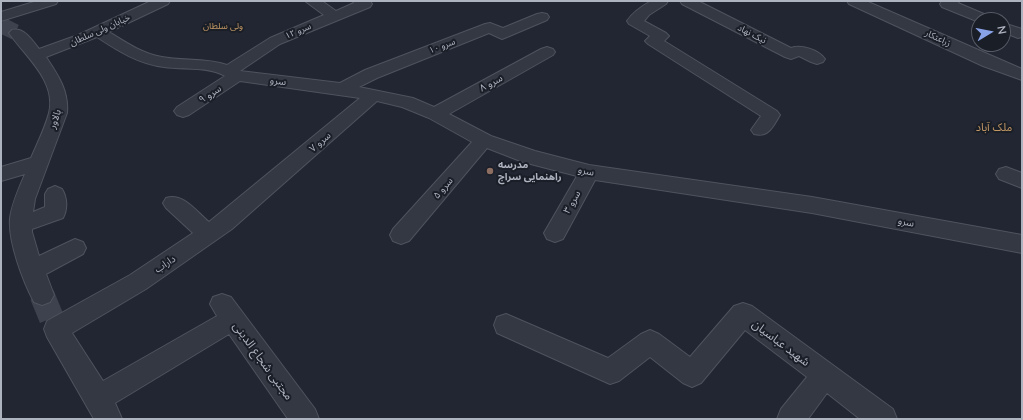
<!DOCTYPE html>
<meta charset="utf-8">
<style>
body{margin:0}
#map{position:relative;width:1023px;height:420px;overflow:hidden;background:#212632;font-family:Lato,sans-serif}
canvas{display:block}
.frame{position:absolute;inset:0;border:2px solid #aeb3c0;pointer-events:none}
.north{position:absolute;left:971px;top:12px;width:40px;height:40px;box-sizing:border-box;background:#1a1e27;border:1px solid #555a64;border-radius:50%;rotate:80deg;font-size:11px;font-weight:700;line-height:16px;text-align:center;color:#aeb3c0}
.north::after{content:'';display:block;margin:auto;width:14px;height:18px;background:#89a3e9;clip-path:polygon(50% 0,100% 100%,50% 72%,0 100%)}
</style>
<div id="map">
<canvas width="1023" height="420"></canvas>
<div class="frame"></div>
<div class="north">N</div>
</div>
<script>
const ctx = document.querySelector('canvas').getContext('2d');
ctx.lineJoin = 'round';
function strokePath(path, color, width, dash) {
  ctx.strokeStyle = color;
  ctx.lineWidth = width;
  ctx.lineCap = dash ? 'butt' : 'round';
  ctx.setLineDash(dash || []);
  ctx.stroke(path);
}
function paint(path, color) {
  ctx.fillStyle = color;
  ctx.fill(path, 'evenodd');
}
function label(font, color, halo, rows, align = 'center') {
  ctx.font = font + ' Lato,"Noto Sans Arabic",sans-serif';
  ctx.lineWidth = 4;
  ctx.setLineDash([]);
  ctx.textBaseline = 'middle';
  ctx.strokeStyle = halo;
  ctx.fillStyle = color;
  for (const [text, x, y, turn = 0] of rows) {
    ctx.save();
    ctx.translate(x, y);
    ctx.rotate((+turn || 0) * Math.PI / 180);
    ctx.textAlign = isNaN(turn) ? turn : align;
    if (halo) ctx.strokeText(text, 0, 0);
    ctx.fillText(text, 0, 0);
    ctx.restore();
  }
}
strokePath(new Path2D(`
 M1 25 17 33`), '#3d424e', 16, [16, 8]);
strokePath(new Path2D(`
 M42 295 56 329`), '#3d424e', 25, [25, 12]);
const minor = new Path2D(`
 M37 1H58L56 4 1 21V12Z
 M151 1H170L168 4 109 32C125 42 143 54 162 57 184 61 206 58 227 65L270 38 324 15 305 1H322L336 11 354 3 353 1H370L372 4 370 7 280 44 240 71 340 83 365 70 485 24 490 23 503 28 537 14 542 13 547 14 549 17 547 20 507 37 502 39 489 33 377 78 359 87 413 98 434 107 541 49 547 47 553 49 555 52 553 55 449 114 491 136 535 151 589 165 812 197 1022 235V253L812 213 595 180 563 239 555 242 547 239 544 233 577 176 523 162 487 148 409 241 401 244 393 241 390 235 393 229 472 142 429 118 402 107 377 101 232 229 146 289 72 333 103 381 217 316 210 304 213 297 222 294 231 297 315 409 319 419H288L229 334 115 403 122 419H94L47 337 44 329 47 321 130 275 193 233 166 208 163 203 166 198C183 192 197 212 209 222L360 98 240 81 189 115 183 117 177 115 174 111 177 107 225 76C208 66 184 70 164 67 139 64 118 51 97 37L46 57C58 75 69 91 67 113L35 199 33 212 45 207V194L48 189 55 186 62 189C67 197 68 209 63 218L32 229V232L39 256 75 239 83 242 86 248 83 254 46 274 54 295 50 302 42 305 34 302C23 281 8 242 10 218 12 203 19 188 25 174L1 181V167L31 158C37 144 45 128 49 113 57 81 25 56 9 33L12 30C24 27 32 40 39 49L78 35Z
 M651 1H668L666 4 649 15 644 21 666 33 669 36 664 41 777 111 780 115C773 126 769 138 754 134L751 130 761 116 648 44 645 41 650 36 629 24 627 21C632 13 642 6 651 1Z
 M680 1H698L791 48C801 44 819 50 825 59L823 62 817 64 811 62 799 56 791 59 785 57 682 4Z
 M942 1H959L958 3 991 17 993 20H979V22L942 7 940 4Z
 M1003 23 1022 29V37L1018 38 1003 32Z
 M1006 167 1022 173V188L999 179 996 174 999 169Z
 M743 303 752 306 893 409 897 419H860L827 393 808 419H777L781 409 807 377 745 330 701 383 692 387 683 383 650 357 619 381 610 384 497 333 494 325 497 317 506 314 608 358 641 334 650 330 659 334 690 357 734 306Z`);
const tertiary = new Path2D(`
 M847 1H866L1022 69V80L983 66 849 4Z`);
strokePath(minor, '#4e535e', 2);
strokePath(tertiary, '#4e535e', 2);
paint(minor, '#343843');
paint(tertiary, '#343843');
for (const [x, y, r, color] of [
 [490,171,4,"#8d6e63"]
]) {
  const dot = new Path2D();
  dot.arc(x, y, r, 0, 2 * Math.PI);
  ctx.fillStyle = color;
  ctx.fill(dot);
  strokePath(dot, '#1a1e27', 1.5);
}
label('9px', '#c49965', '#1a1e27', [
 ["ولی سلطان",223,26]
]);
label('9px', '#aeb3c0', '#1a1e27', [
 ["خیابان ولی سلطان",100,30,-24],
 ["سرو ۱۲",298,31,-23],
 ["نیک نهاد",752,34,27],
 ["زراعتکار",938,38,25],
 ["سرو ۱۰",442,46,-21]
]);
label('10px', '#aeb3c0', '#1a1e27', [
 ["سرو",278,81,7],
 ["سرو ۸",491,83,-29],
 ["سرو ۹",210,94,-33],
 ["بالاور",55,119,-71],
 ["سرو ۷",320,142,-41],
 ["سرو",586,171,11],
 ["سرو ۵",443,188,-49],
 ["سرو ۳",572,202,-61],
 ["سرو",906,222,11],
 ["داراب",165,264,-33]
]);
label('bold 10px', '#aeb3c0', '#1a1e27', [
 ["مدرسه",498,165],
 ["راهنمایی سراج",498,177]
], 'left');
label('11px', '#c49965', '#1a1e27', [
 ["ملک آباد",994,127]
]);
label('12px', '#aeb3c0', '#1a1e27', [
 ["شهید عباسیان",781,343,37],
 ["مجتبی شجاع الدینی",263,361,54]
]);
</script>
